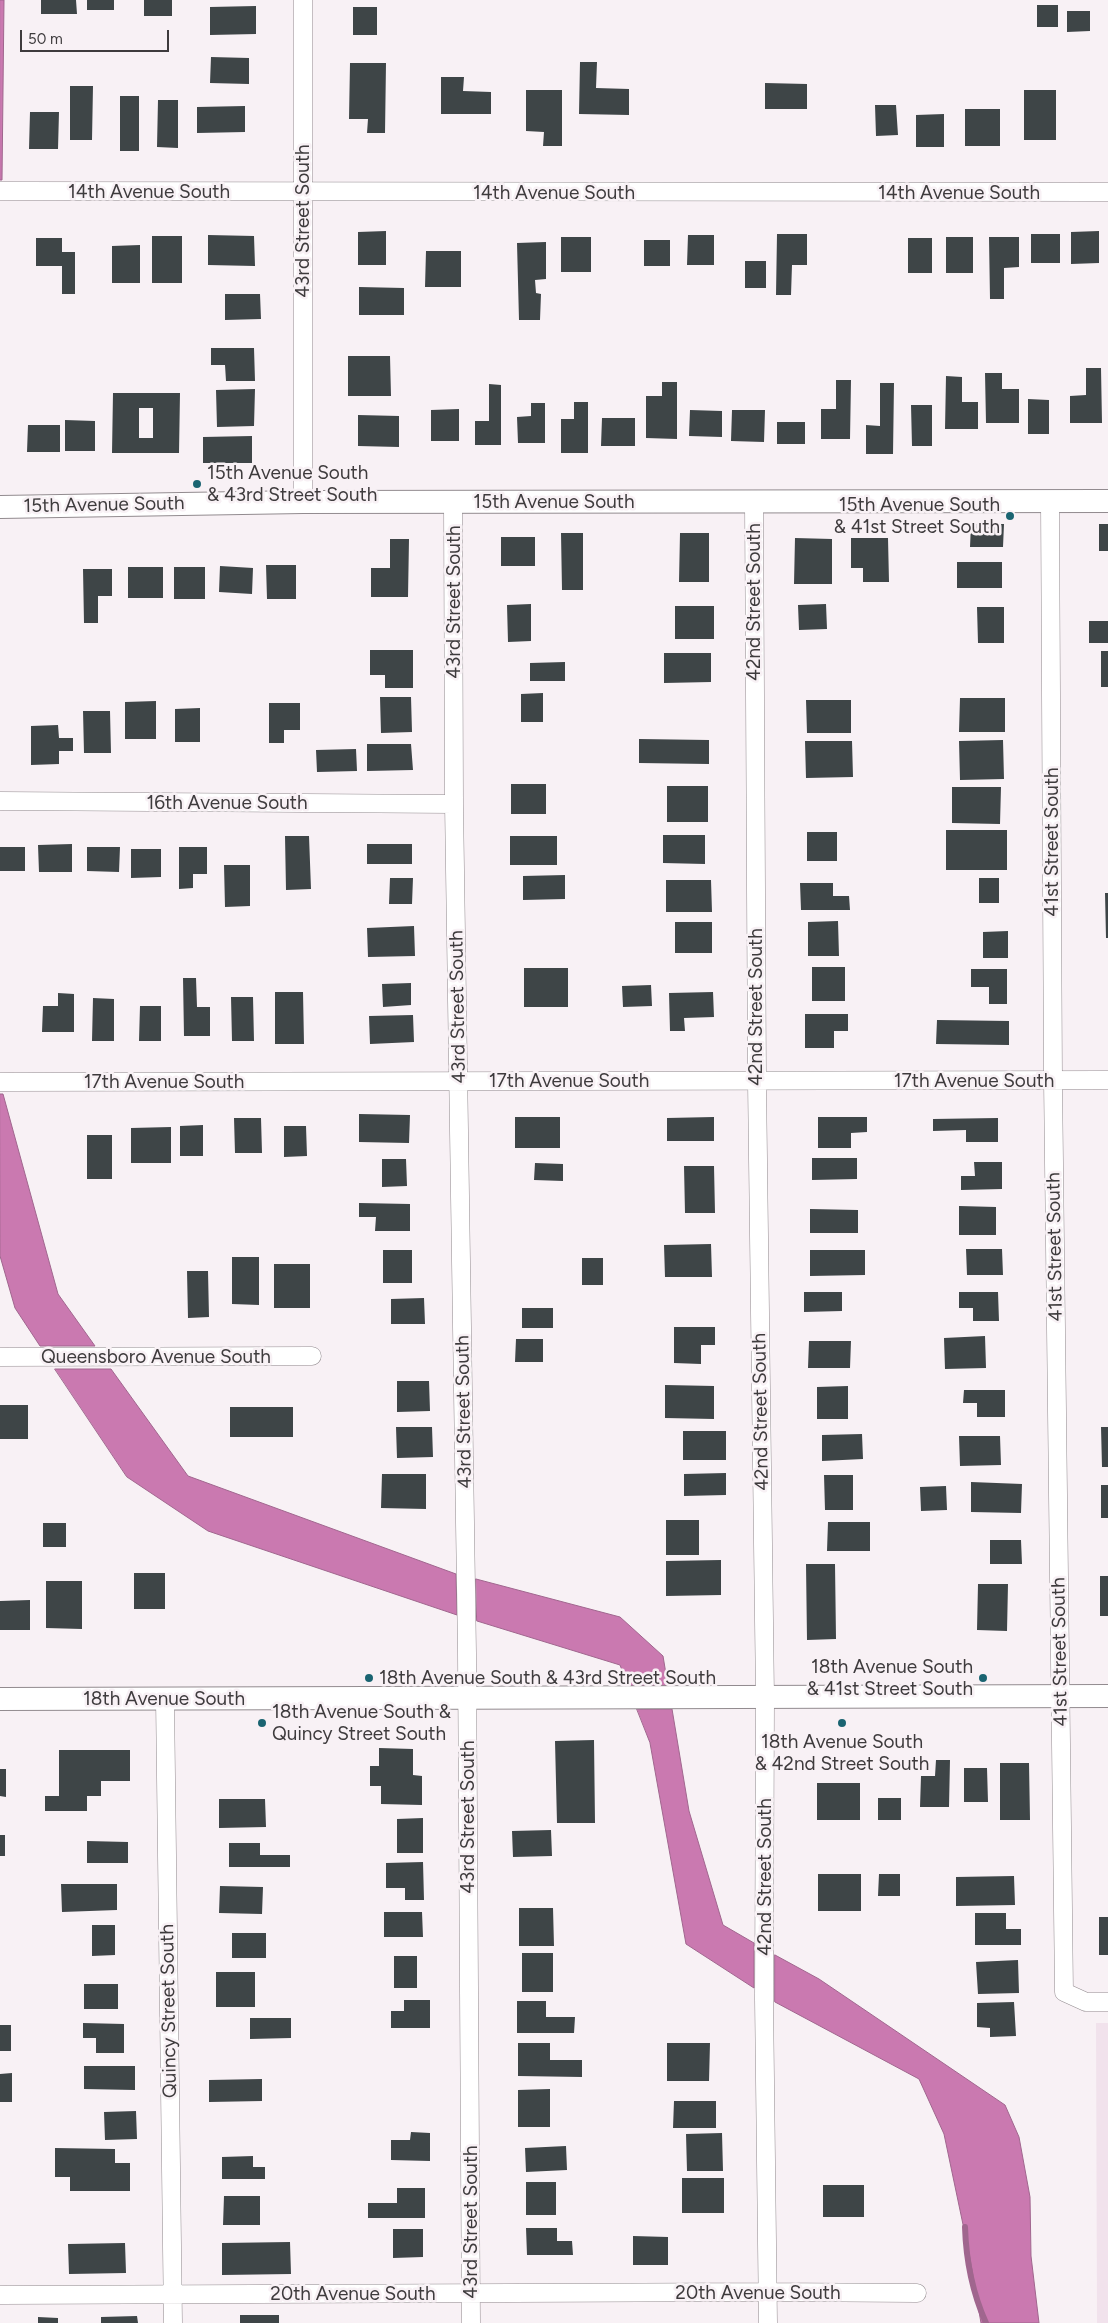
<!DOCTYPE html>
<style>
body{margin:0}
#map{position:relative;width:1108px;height:2323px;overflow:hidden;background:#f8f1f5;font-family:Figtree,sans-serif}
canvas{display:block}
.scale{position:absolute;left:20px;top:30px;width:149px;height:22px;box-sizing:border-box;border:2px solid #3e3b3d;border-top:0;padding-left:6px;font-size:15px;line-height:18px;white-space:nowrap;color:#3e3b3d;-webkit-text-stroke:4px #f8f1f5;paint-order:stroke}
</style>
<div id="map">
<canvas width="1108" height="2323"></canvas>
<div class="scale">50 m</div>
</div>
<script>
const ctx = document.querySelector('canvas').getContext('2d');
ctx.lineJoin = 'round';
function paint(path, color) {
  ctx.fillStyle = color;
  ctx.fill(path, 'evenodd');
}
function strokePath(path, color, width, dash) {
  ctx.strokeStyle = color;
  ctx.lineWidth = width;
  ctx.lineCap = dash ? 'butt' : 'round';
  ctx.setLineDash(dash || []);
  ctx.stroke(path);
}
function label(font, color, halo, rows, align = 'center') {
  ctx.font = font + ' Figtree,sans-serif';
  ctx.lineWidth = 5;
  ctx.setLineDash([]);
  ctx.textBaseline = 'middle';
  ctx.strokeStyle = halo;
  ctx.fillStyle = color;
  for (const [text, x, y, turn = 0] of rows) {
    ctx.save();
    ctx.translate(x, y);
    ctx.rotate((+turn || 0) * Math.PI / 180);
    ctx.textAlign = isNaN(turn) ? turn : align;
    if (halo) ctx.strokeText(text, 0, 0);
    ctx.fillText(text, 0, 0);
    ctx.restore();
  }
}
paint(new Path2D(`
 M1096 2023H1108V2323H1097Z`), '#f1e2ec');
const water = new Path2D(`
 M0 0H4L2 180H0Z
 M0 1094H3L58 1294 95 1346H40L15 1308 0 1256Z
 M55 1369H111L188 1476 456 1574 457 1615 208 1531 127 1477Z
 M476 1579 620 1617 663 1656 668 1686H628L620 1665 477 1621Z
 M637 1709H672L689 1811 723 1925 754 1943V1988L686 1944 650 1743Z
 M775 1955 819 1979 1005 2105 1019 2137 1030 2197 1031 2256 1039 2323H981L969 2253 944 2134 919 2079 775 2002Z`);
paint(water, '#ca79b0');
strokePath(water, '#a0668e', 1);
strokePath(new Path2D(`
 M965 2227C966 2259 973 2294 986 2323`), '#a0668e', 6);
paint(new Path2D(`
 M41 0H76L77 14H41Z
 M87 0H114V10H87Z
 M144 0H172V16H144Z
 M1037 5H1058V27H1037Z
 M256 6V34L210 35V7Z
 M353 7H377V35H353Z
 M1067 11H1090V31L1067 32Z
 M211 57 249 58V84L210 83Z
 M580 62H597L596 88 629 89V115L579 114Z
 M350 63H386L385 133H367L368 119H349Z
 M441 77H464L463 91 491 92V114H441Z
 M765 83 807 84V109H765Z
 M70 86H93L92 140H70Z
 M526 90H562V146H543L544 132 526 131Z
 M1024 90H1056V140H1024Z
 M120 96H139V151H120Z
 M158 100H178V148L157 147Z
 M875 105H896L898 135 876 136Z
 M245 106V132L197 133V107Z
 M965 109H1000V146H965Z
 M30 112H59L58 149H29Z
 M944 114V147H916V115Z
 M386 231V265H358V232Z
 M1099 231V263L1071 264V232Z
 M777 234H807V265H792L791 295H776Z
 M1031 234H1060V263H1031Z
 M208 235 254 236 255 266 208 265Z
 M688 235H714V265H687Z
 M152 236H182V283H152Z
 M561 237H591V272H561Z
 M946 237H973V273H946Z
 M989 237H1019V267L1004 268V299H990Z
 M36 238H62V252H75V294H62V266H36Z
 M908 238H932V273H908Z
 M644 240H670V266H644Z
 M546 242V279L535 280 536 293 541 294 540 320H519L517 243Z
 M140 245V283H112V246Z
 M426 251H461V287H425Z
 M745 261H766V288H745Z
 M359 287 404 288V315H359Z
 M225 294H260L261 319 225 320Z
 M211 348H254L255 381H226L225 365H211Z
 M348 356H390L391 396H348Z
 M1086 368H1101L1102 423H1070V396L1086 395Z
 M985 373H1002V389H1019V423H986Z
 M946 376 962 377V402H978V429H945Z
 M836 380H851L850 439H821V409H836Z
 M662 382H677V439L646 438V396H662Z
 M880 383H894L893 454H866V425L880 426Z
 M489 384 501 385V445H475V421H489Z
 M255 389 254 426 217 427 216 390Z
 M113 393H180L179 453H112ZM139 408H153V438H139Z
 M1028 399 1049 400V434H1028Z
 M574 402H588V453H561V419H574Z
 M531 403H545V443H518L517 417 531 416Z
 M911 405H932V446H912Z
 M459 409V441H431V410Z
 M690 410 722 411V437L689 436Z
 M732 410H765L764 442 731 441Z
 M358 415 399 416V447L358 446Z
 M602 418H635V446H601Z
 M65 420 95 421V451H65Z
 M777 422H805V444H777Z
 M28 425H60V452H27Z
 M252 436V463H203V437Z
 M971 524H1004L1003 547H970Z
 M1099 524H1108V551H1099Z
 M561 533H583V590H562Z
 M680 533H709V582H679Z
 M501 537H535V566H501Z
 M795 538 832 539V584H794Z
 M851 538H888L889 582H863V568H851Z
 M390 539H409L408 597H371V568H390Z
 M957 562H1002V588H957Z
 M266 565H296V599H267Z
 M220 566 253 568 252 594 219 592Z
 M128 567H163V598H128Z
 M174 567H205V599H174Z
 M83 569H112V596H98V623H84Z
 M531 604V641L508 642 507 605Z
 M826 604 827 629 799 630 798 605Z
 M675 606H714V639H675Z
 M977 607H1004V643H978Z
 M1089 621H1108V643H1089Z
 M370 650H413V688H385V675H370Z
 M1101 651H1108V687H1101Z
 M664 653H711V682L664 683Z
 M565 662V681H530V663Z
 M543 693V722H521V694Z
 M380 697H411L412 732 381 733Z
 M960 698H1005V732H959Z
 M806 700H851V733H807Z
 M156 701V739H125V702Z
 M269 703H300V730H284V743H269Z
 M200 708V742H175V709Z
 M83 711H110L111 753H84Z
 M58 725 59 738H73V751H59V764L31 765V726Z
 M639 739 709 740V764L639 763Z
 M1003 740 1004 779 960 780 959 741Z
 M805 741H852L853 777 806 778Z
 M367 744H411L413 770 367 771Z
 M356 749 357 771 317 772 316 750Z
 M511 784H546V814H511Z
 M667 786H708V822H667Z
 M952 787H1001L1000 824 952 823Z
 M946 830H1007V870H946Z
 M807 832H837V861H807Z
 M663 835H705V864L663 863Z
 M285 836H309L311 889 286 890Z
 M510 836H557V865H510Z
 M72 844V872H39L38 845Z
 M367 844H412V864H367Z
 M0 847H25V871H0Z
 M87 847H120L119 872 87 871Z
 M179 847H207V874H193V888L179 889Z
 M131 849H161V877L131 878Z
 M224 865H250V906L225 907Z
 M565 875V899L523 900V876Z
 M390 878H413L412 904H389Z
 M979 878H999V903H979Z
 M666 880H711L712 912H666Z
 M800 883H833V896H849L850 910H801Z
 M1105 893H1108V938H1106Z
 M838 921 839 956H808V922Z
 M675 922H712V953H675Z
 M414 926 415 956 368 957 367 928Z
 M1008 931V958H983V932Z
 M812 967H845V1001H812Z
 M524 968H568V1007H524Z
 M971 969H1007V1004H989V987H971Z
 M183 978H196L197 1007H210V1036H184Z
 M411 983V1005L383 1007 382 984Z
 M651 985 652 1006 623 1007 622 986Z
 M275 992H303L304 1044H275Z
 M713 992 714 1017 684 1018 685 1031H670L669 993Z
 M58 993 74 994V1032H42L43 1006H58Z
 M231 997H253L254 1041H232Z
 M93 998 114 999V1041H92Z
 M140 1006H161V1041H139Z
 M805 1014H848V1031H834V1048H805Z
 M413 1015 414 1042 370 1044 369 1016Z
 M937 1020 1009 1021V1045L936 1044Z
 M359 1114 410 1115 409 1143 359 1142Z
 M515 1117H560V1148H515Z
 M714 1117V1141H667V1118Z
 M818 1117H867V1132L851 1133V1148H818Z
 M234 1118H261L262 1153H235Z
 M998 1118V1142H966V1130L933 1131V1119Z
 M203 1125V1156H180V1126Z
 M284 1126H306L307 1156 284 1157Z
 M171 1127V1163H131V1128Z
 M87 1135H112V1179H87Z
 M812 1158H857V1179L812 1180Z
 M382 1159H406L407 1186 382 1187Z
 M974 1162H1002V1189L961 1190V1176H975Z
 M535 1163 563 1164V1181L534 1180Z
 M684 1166H714L715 1213H685Z
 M359 1203 410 1204V1231H375L376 1217H359Z
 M959 1206 996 1207V1235H959Z
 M810 1209 858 1210V1233H810Z
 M711 1244 712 1277H665L664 1245Z
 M966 1249H1002L1003 1275H967Z
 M383 1250H412V1283H383Z
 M810 1250H865V1275L810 1276Z
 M232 1257H259V1305L232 1304Z
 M582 1258H603V1285H582Z
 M274 1264H310V1308H274Z
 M187 1271H208L209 1317 188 1318Z
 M804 1292H842V1311L804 1312Z
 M959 1292H998L999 1321H973V1308H959Z
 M424 1298 425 1324H391V1299Z
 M522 1308H553V1328H522Z
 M674 1327H715V1345H701V1364L674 1363Z
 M985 1336 986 1368 945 1369 944 1338Z
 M516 1339H543V1362H515Z
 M809 1341H851L850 1368H808Z
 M397 1381H429L430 1411 397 1412Z
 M665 1385 714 1386V1419L665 1418Z
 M848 1386V1419H817V1387Z
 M964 1390H1005V1417H977V1403H963Z
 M0 1405H28V1439H0Z
 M230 1407H293V1437H230Z
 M396 1427H432L433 1457 397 1458Z
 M1101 1427H1108V1467H1102Z
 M683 1431H726V1460H683Z
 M862 1434 863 1459 822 1461V1435Z
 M959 1436H1000L1001 1465 960 1466Z
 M726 1473V1495L684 1496V1474Z
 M382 1474H426V1509L381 1508Z
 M824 1475H853V1510H825Z
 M971 1482 1022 1484 1021 1513 971 1512Z
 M1101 1485H1108V1518H1101Z
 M946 1486 947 1510 921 1511 920 1487Z
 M666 1520H699V1555H666Z
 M828 1522H870V1551H827Z
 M43 1523H66V1547H43Z
 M990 1540H1021L1022 1564H990Z
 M721 1560V1595L666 1596V1561Z
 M806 1564H835L836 1639 807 1640Z
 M134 1573H165V1609H134Z
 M1100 1576H1108V1616H1100Z
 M46 1581H82V1629L46 1628Z
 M978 1584H1008L1007 1631 977 1630Z
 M30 1600V1630H0V1601Z
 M594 1740 595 1823H557L555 1741Z
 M379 1748 413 1749V1775L422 1776V1805L381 1804V1786H370V1766H379Z
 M59 1750H130V1781H101V1796H87V1811H45V1796H59Z
 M936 1760H950L949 1807H920L921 1776H935Z
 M1000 1763H1029L1030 1820H1000Z
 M964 1768H987L988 1802H964Z
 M0 1769H6V1797L0 1796Z
 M817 1783H860V1820H817Z
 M878 1798H901V1820H878Z
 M219 1799H265L266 1827 219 1828Z
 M423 1818V1853H397V1819Z
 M551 1830 552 1856 513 1857 512 1831Z
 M0 1835H5V1856H0Z
 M87 1841 128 1842V1863H87Z
 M229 1843H260V1855H290V1867H229Z
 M423 1862 424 1900H405V1888H386V1863Z
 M818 1874H861V1911H818Z
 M879 1874H900V1896H878Z
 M1014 1876 1015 1905 956 1906V1877Z
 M61 1884H117V1910L62 1912Z
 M220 1886 263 1887 262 1914 219 1913Z
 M519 1908H553L554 1946H519Z
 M384 1912H422L423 1937H384Z
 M975 1913H1006V1929H1021V1945H975Z
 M1099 1917H1108V1955H1099Z
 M92 1925H115V1955L92 1956Z
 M232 1933H266V1958H232Z
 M522 1953H553V1992H522Z
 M394 1956H417V1988H394Z
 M1018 1960 1019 1993 978 1994 976 1962Z
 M216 1972H255V2007H216Z
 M84 1984H118V2009H84Z
 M404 2000H430V2028H391V2011H404Z
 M517 2001H546V2017H575L574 2033H517Z
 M1014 2002 1016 2036 990 2037V2028L977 2027V2003Z
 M250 2018H291V2038L250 2039Z
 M83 2023 124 2024V2053H96V2038H83Z
 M0 2025H11V2051H0Z
 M518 2043H550V2060H582V2077L518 2076Z
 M667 2043H710L709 2081H667Z
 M84 2066H135V2090L84 2089Z
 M12 2073V2102H0V2074Z
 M262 2079V2101L209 2102V2080Z
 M550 2089V2127H518V2090Z
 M674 2101H716V2128H673Z
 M136 2111 137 2139 105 2140 104 2112Z
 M411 2132 430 2133V2161L391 2160V2140H410Z
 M722 2133 723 2171H687L686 2134Z
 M566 2146 567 2170 526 2172 525 2148Z
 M55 2148 115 2149V2163H130V2191H70V2177H55Z
 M253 2156V2167H265V2179H222V2157Z
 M682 2178H724V2213H682Z
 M526 2182H556V2215H526Z
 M823 2185H864V2217H823Z
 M397 2188H425V2218H368V2203H397Z
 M224 2196H260V2225H223Z
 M526 2228H557V2241H572L573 2255H527Z
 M393 2229H423V2257L393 2258Z
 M633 2236 668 2237V2265H633Z
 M290 2242 291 2274 222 2275V2243Z
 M125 2243 126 2273 69 2274 68 2244Z
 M240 2315H279V2323H240Z
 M137 2316 138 2323H101V2317Z
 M38 2317 58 2318V2323H38Z`), '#3e4547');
const minor = new Path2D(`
 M303 0V502
 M0 191 1108 192
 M1050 501 1053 1080 1064 1992 1086 2002H1108
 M453 502 454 804 467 1653 471 2323
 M754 502 757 1082 765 1697 764 1999 768 2323
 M0 801 454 804
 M0 1082 1108 1080
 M0 1357 312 1356
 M165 1699 173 2323
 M0 2295 768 2292 917 2293`);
const tertiary = new Path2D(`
 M0 507 303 502 1108 501
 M0 1699 1108 1696`);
strokePath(minor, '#928b8f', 19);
strokePath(tertiary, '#928b8f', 24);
strokePath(minor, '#fff', 18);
strokePath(tertiary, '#fff', 22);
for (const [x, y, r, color] of [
 [197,484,5,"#1a6471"],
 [1010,516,5,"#1a6471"],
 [369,1678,5,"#1a6471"],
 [983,1678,5,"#1a6471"],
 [262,1723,5,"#1a6471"],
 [842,1723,5,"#1a6471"]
]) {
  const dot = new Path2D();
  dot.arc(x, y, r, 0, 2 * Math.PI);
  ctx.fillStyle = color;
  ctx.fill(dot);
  strokePath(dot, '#f8f1f5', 2);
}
label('19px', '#3e3b3d', '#f8f1f5', [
 ["14th Avenue South",149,192],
 ["14th Avenue South",554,193],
 ["14th Avenue South",959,193],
 ["43rd Street South",303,221,-90],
 ["15th Avenue South",554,502],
 ["15th Avenue South",104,505,-1],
 ["43rd Street South",454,602,-90],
 ["42nd Street South",754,602,-90],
 ["16th Avenue South",227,803],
 ["41st Street South",1052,842,-90],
 ["43rd Street South",458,1007,-91],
 ["42nd Street South",756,1007,-90],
 ["17th Avenue South",569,1081],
 ["17th Avenue South",974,1081],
 ["17th Avenue South",164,1082],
 ["41st Street South",1055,1247,-91],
 ["Queensboro Avenue South",156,1357],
 ["43rd Street South",464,1412,-91],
 ["42nd Street South",761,1412,-91],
 ["41st Street South",1060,1652,-91],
 ["18th Avenue South",164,1699],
 ["43rd Street South",468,1817,-90],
 ["42nd Street South",765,1877,-90],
 ["Quincy Street South",169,2011,-91],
 ["43rd Street South",471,2222,-90],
 ["20th Avenue South",758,2293],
 ["20th Avenue South",353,2294]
]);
label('19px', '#3e3b3d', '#f8f1f5', [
 ["15th Avenue South",207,473],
 ["& 43rd Street South",207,495],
 ["15th Avenue South",1000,505,"right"],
 ["& 41st Street South",1000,527,"right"],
 ["18th Avenue South",973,1667,"right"],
 ["& 41st Street South",973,1689,"right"],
 ["18th Avenue South & 43rd Street South",379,1678],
 ["18th Avenue South &",272,1712],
 ["Quincy Street South",272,1734],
 ["18th Avenue South",842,1742,"center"],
 ["& 42nd Street South",842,1764,"center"]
], 'left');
</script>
